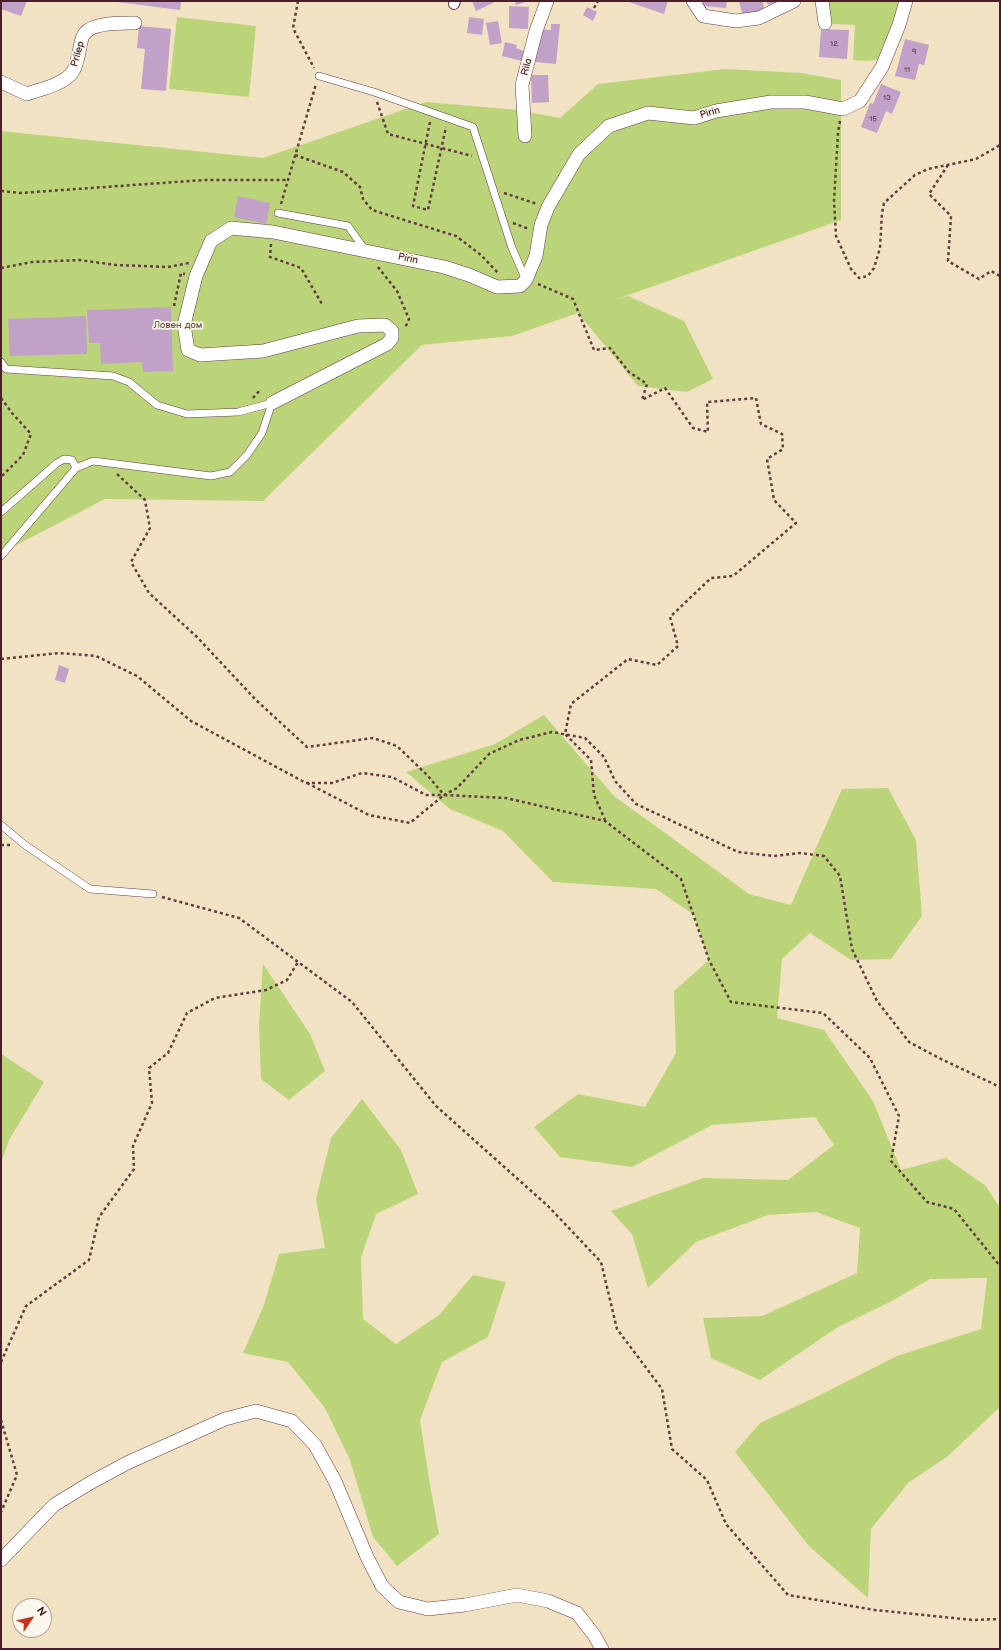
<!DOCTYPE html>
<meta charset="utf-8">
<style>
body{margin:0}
#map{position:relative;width:1001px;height:1650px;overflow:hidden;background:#f1e2c4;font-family:"Balsamiq Sans",sans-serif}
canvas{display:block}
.frame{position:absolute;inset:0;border:2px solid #4a1f2b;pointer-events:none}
.north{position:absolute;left:12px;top:1598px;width:40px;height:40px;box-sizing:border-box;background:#fbf7ec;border:1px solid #b4a19f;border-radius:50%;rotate:56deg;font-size:11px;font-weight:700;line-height:16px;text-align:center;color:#4a1f2b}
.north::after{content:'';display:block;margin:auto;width:14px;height:18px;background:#c8321e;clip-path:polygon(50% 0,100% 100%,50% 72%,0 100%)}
</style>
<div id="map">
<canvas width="1001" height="1650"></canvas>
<div class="frame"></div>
<div class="north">N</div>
</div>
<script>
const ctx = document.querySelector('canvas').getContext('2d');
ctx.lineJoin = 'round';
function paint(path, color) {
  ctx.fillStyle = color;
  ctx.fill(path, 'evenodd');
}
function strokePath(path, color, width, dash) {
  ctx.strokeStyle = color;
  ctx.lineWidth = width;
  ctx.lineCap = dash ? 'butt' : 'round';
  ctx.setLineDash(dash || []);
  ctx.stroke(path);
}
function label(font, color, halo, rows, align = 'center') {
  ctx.font = font + ' "Balsamiq Sans",sans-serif';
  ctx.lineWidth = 3.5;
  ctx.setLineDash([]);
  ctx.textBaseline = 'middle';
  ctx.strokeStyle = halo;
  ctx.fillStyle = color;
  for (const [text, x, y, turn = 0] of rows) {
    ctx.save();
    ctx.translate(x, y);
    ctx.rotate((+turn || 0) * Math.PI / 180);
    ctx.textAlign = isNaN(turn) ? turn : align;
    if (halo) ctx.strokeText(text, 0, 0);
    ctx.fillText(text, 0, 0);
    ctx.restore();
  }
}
paint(new Path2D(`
 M827 1H900L881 59 866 61 853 60 855 25 830 24Z
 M177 17 256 26 249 97 169 89Z
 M725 69 802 73 841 80V220L614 300 628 296 684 321 713 379 687 392 638 386 578 313 512 336 422 345 263 501 105 499 1 553V131L263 158 426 102 517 110 560 118 598 84Z
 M544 715 614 796 749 894 791 905 842 789 888 788 916 840 922 916 891 959 851 960 810 933 782 959 777 1018 824 1030 873 1101 901 1170 946 1158 986 1186 1000 1208V1407L948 1456 908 1483 871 1529 868 1598 809 1546 735 1452 760 1423 816 1397 897 1356 981 1329 987 1278 930 1279 890 1302 838 1327 760 1380 711 1358 703 1318 762 1316 857 1273 860 1228 816 1212 768 1215 696 1242 648 1288 632 1234 611 1211 703 1178 788 1180 834 1145 815 1117 712 1125 632 1167 560 1157 534 1127 578 1094 645 1107 676 1053 674 991 709 960 694 915 656 889 553 882 503 831 450 809 406 772 495 744Z
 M263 964 310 1034 325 1071 289 1100 261 1079 259 1025Z
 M1 1054 44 1082 9 1140 1 1163Z
 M362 1099 401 1150 418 1194 376 1214 361 1258 363 1319 396 1344 439 1315 473 1275 506 1282 488 1337 442 1362 420 1420 430 1485 439 1534 397 1566 373 1537 350 1460 325 1408 288 1362 243 1353 264 1305 279 1254 325 1248 316 1199 331 1138Z`), '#bcd479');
paint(new Path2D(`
 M1 1H27L21 16 1 9Z
 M110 1H181L180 10Z
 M472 1H497L476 11Z
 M515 1H529L516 5Z
 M626 1H668L664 14Z
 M703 1H727L726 8 703 6Z
 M739 1H762L765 10 743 16Z
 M766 1H779L768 5Z
 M509 6 529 7 528 29 509 28Z
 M587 7 597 12 593 21 583 15Z
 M469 17 484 19 482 35 467 33Z
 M498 21 502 43 490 45 486 23Z
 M551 24H560L556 64 535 62 538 29 551 30Z
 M139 26 171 29 166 91 141 89 145 49 137 48Z
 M821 29 849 30 847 59 819 57Z
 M905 39 929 45 924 65 919 64 915 80 895 76Z
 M505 42 517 45 516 48 524 51 522 61 502 56Z
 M531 75H548L549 102 532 103Z
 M881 84 901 92 892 114 886 111 877 133 861 127 870 103 873 104Z
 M238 196 270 203 266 224 234 217Z
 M171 307 173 371 143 372 142 362 101 364 100 343H89L87 310Z
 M86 316 87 354 10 356 8 319Z
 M59 665 69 669 65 683 55 680Z`), '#c1a1c8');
const service = new Path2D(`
 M319 76 374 92 473 127 512 248 526 280
 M278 213 348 226 365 250
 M1 362 6 369 113 376 129 382 157 405 187 414 238 412 272 403
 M1 512 57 463 64 459 72 460 76 468
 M1 556 76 468 93 461 211 476 230 472 247 455 262 433 272 403
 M1 825 25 845 90 889 153 894`);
const pedestrian = new Path2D(`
 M454 4 455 1`);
const minor = new Path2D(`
 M693 1 703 16 736 21 759 18 794 1
 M822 1 825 23
 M1 82 27 94C41 89 62 85 72 73 76 68 77 60 79 53 80 47 81 37 85 33 94 22 122 23 135 23
 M525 136 522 85 536 31 547 1
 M272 403 387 344 392 338V331L385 325 358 326 263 351 200 355 188 350 184 325 196 276 211 241 231 228 273 232 444 267 469 275 497 287 520 286 526 280 536 256 541 225 548 207 579 154 609 126 648 113 694 118 716 111 771 102H805L843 109 860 101 882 67 899 25 906 1
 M1 1560 54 1505 90 1483 127 1463 225 1419 256 1411 292 1421 315 1445 335 1481 367 1557 382 1586 399 1602 428 1609 465 1605 517 1595 548 1601 577 1613 594 1635 602 1649`);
strokePath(service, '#633c42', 8);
strokePath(pedestrian, '#633c42', 12);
strokePath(minor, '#633c42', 14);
strokePath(new Path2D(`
 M298 1 293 28 314 68
 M594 8 598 1
 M377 102 388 134 472 156
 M840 121 838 133 834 201 836 236 851 269 859 278 868 276 874 268 880 248 882 213 884 203 915 175 928 169 976 159 1000 145
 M430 122 413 206 428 210 446 127
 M295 155 343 172 360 187 363 199 372 210 456 236 481 255 499 274
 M948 165 929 194 951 216 948 261 979 279 991 271 1000 276
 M1 191 20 193 204 180H288
 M504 193 537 204
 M281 204 316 84
 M513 223 529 229
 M271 244 270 257 301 268 322 304
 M378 267 397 291 409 319 405 328
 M1 268 32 262 79 260 116 265 168 267 189 263
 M538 284 573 299 594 350 610 348 629 372 647 384 642 400 665 388 693 428 708 432 707 402 756 398 761 424 782 434 783 449 767 459 774 500 796 523 733 576 711 578 670 617 678 646 657 665 628 659 571 704 565 734 591 760 594 795 605 820
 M174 306 181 273 185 274
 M1 398 12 413 31 434 23 455 1 477
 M253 398 260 390
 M117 474 145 500 150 528 131 562 149 593 197 637 256 700 307 747 373 738 397 746 428 776 444 795
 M1 659 59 653 96 656 137 676 191 721 306 783H332L362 773 392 777 426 795H444L457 788 489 754 519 740 552 732 585 738 604 757 615 781 636 804 738 852 774 856 800 853 824 856 840 876 852 949 877 1001 909 1042 941 1059 1000 1087
 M307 783 369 815 410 823 444 795 506 798 605 821 681 879 709 960 731 1002 823 1013 870 1058 899 1116 891 1161 927 1202 954 1209 1000 1266
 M1 845H10
 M162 897 239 918 352 1002 436 1106 548 1206 601 1262 617 1329 662 1389 672 1449 707 1480 726 1524 788 1595 875 1610 973 1620 1000 1619
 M1 1362 26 1306 89 1260 99 1217 134 1169 133 1146 152 1103 149 1068 168 1053 187 1013 215 998 266 990 287 980 298 962
 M1 1420 17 1475 1 1512`), '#633c42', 2.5, [3, 3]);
strokePath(service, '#fff', 7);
strokePath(pedestrian, '#fff', 10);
strokePath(minor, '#fff', 13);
label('8px', '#684052', null, [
 ["12",834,44],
 ["9",914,52],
 ["11",907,70],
 ["13",887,98],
 ["15",873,119]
]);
label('10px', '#4a1f2b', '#fbf7ec', [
 ["Prilep",78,54,-74],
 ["Rila",527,67,-76],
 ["Pirin",710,113,-16],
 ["Pirin",408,259,12]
]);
label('10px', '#6c5542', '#fbf7ec', [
 ["Ловен дом",178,325]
]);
</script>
